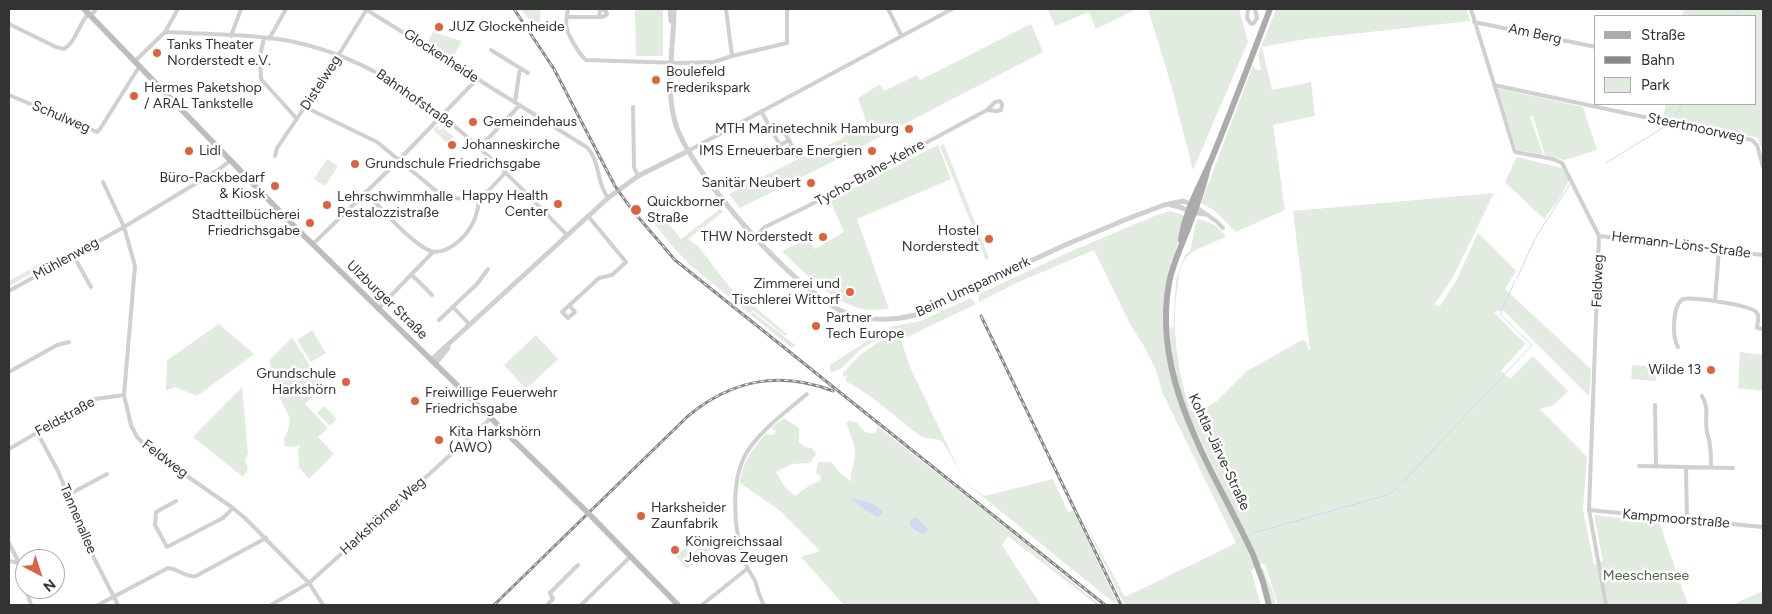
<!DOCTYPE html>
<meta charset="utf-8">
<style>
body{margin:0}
#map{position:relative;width:1772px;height:614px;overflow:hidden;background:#fff;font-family:Figtree,sans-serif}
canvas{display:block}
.frame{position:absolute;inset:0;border:10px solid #333;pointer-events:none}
.legend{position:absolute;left:1594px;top:15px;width:162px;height:90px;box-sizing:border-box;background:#fff;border:1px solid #adadad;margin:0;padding:6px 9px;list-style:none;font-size:15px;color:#333}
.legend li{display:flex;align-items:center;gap:10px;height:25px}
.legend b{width:25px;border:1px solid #adadad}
.north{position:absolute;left:15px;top:549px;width:50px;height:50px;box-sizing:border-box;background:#fff;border:1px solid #adadad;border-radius:50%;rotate:140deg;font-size:14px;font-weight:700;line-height:20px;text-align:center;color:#333}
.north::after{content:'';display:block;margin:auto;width:18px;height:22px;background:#de6240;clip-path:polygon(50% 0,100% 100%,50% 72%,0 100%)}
</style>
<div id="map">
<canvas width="1772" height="614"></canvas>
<div class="frame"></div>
<ul class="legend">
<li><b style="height:6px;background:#ababab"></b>Straße</li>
<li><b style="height:6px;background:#888"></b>Bahn</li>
<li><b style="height:14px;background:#e2ebdf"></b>Park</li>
</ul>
<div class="north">N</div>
</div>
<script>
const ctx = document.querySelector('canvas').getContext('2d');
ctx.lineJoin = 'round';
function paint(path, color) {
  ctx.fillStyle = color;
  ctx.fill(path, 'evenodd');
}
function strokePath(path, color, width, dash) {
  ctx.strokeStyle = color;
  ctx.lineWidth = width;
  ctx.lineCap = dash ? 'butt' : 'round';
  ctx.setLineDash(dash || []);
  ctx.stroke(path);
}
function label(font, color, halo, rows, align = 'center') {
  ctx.font = font + ' Figtree,sans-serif';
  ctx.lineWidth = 5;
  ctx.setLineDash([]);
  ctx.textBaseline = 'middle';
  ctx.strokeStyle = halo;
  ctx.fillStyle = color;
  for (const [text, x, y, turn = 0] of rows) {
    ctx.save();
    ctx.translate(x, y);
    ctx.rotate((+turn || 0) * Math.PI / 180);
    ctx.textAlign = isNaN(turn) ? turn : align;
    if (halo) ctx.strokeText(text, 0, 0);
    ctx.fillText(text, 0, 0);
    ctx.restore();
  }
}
paint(new Path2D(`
 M521 9H541L539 32Z
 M635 9H663V56H636Z
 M1050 9H1137L1096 29 1089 12 1055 26 1048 10Z
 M1148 9H1239L1248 42 1193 170 1172 88Z
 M1276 9H1466L1470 21 1306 39 1262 47 1272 90 1311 82 1315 116 1273 125 1285 210 1236 232 1215 211 1201 203 1253 65 1256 70H1261L1258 55Z
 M1684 9H1763V153L1758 138 1663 117 1666 104H1756V16H1682Z
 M1031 24 1043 52 828 164 740 208 729 194 820 148 840 140 855 126 867 123 858 98 880 84 884 91 917 75 920 80Z
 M433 32 462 41 453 58 427 43Z
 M1497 88 1583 107 1597 150 1565 160 1545 155 1533 116 1530 117 1543 155 1517 150Z
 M437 126 439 128 437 130 438 131 443 128 455 138H452L447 143 433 129Z
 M944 144 989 258 986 260 940 146Z
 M938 145 951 179 857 219 889 309C881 309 870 311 862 309 830 301 805 273 782 251L808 239 815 249 844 232 830 200Z
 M1517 157 1562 168 1569 180 1559 199 1544 219 1505 182Z
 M327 159 338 166 325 186 314 179Z
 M1494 193 1453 277 1434 305 1440 306 1457 279 1478 233 1516 271 1505 289 1591 369 1589 396 1503 310 1494 312 1525 344 1501 371 1510 379 1533 356 1568 391 1554 405 1540 409 1587 457 1583 510 1594 565 1603 561 1594 515 1659 522 1688 605H1278L1265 564H1259L1186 409 1178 386 1172 356 1170 329 1171 326 1173 330 1176 280 1185 255 1190 251 1197 219C1208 220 1220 227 1226 237 1215 242 1196 248 1188 256 1181 262 1179 275 1178 284 1171 328 1177 368 1190 410L1193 412 1205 408 1217 401 1247 371 1302 340 1307 342 1308 349 1310 350 1293 211Z
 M720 209 723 212 688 239 698 246 728 285 738 296 754 306 788 335H784L754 311 749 313 690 265 673 247 654 223 663 217 681 239Z
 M1169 211 1181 214 1185 218 1173 260 1170 262 1171 265 1166 352 1174 389 1185 418 1255 567 1251 570 1261 605H1126L1122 600 1083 519 1125 597 1236 543 1163 394 1156 370 1144 346 1131 326 1094 250 1021 281 979 302V294L1067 253 1152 217Z
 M43 262 45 266 9 286V281Z
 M971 298 976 304 901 340 910 367 965 482 984 496 1053 479 1068 512 1073 510 1117 603 1113 602 967 484 965 481 944 444C937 436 927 441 919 435 895 417 874 396 847 382L845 380 847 378 846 375 843 377V373L861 354 891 334 889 327 920 321Z
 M753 312 795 345 792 348 751 315Z
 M219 324 254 354 197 396 175 387 166 391 167 360Z
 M883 329 884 335 861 349 842 368 833 372 830 371V365L873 337Z
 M312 330 326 353 311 362 297 340Z
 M536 335 558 359 526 389 504 365Z
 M292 337 323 386 305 404 328 428 318 437 334 454 309 479 299 467 298 450 300 445 294 447 285 446 284 438 288 430 290 418 277 393 278 387 269 361Z
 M1740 352 1763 355V391L1738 388Z
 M1632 365 1657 367 1656 381 1631 379Z
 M242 387 248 453 245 461 248 469 243 477 193 437Z
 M324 406 337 419 330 426 317 413Z
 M784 418 799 428V442L805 447 812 448 816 454 810 463 792 464 776 472 784 486 795 496 810 485 820 481 821 476 816 473 818 462H831L841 474 852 482 850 475C859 456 854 441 846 423L848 421 857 422C861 430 867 436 876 432L877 426 995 519 1100 605H1097L1008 536 1002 545 1041 605H844L801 557 820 551 779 510 740 483C742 463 752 449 766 434L774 435 776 431 771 428Z
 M706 542 711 549 687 569 676 556 685 548 692 554Z
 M1263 568 1272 590 1276 605H1272L1261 570Z
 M1763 591V605H1737L1736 603Z`), '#e2ebdf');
paint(new Path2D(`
 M850 498C860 500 879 502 883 513L880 516H875Z
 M917 518 928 530 924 534 916 531 910 525 911 519Z`), '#d0d9ed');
strokePath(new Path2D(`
 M1736 16 1740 9
 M1672 121 1682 104
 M1606 163 1669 124
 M1517 278 1536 237 1570 184
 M1401 484 1532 345 1500 314 1515 281
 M1254 533 1387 495 1399 487`), '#d0d9ed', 1);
strokePath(new Path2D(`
 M568 9C567 15 565 23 567 29 569 37 580 55 586 60L679 63 714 62 732 56 787 43V9
 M726 9 732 56
 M888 9 901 35
 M1248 9 1247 18 1251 24 1254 23 1257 18 1255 9
 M1471 9 1515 152 1553 159 1562 163 1599 236 1589 510 1606 605
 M367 10 588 148C601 165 596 182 608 198
 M91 16 96 9
 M567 17H595C599 17 604 18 607 14L605 10H600L599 17
 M1474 22 1596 47
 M9 24 56 47 64 49C76 42 79 23 89 13
 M165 32C206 34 249 34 290 41 406 64 488 154 567 235
 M231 36 241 9
 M264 38 260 56 261 79 297 119
 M269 39 286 9
 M491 50 528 73
 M134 62 165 32 178 9
 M1494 85 1752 140 1757 145 1763 167
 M9 95 97 132 100 129 139 67
 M515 102 520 68
 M305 107 377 142 435 190 447 197 479 201 506 172
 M633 107 634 167 638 176
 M761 111 780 145 789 140 797 156
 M772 131 780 126 789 140
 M479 148 520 105
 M688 151 952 9
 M275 156 277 148 323 80 367 9
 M103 182 124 227 135 266 124 395 131 425 137 437 151 451 233 508 246 519 309 583 323 605
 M365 192C380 207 413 245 431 251 441 254 452 247 459 241 472 229 477 217 479 201
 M1196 207 1216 221 1223 228
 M1194 213 1208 215
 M1599 236 1763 255
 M755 237 765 227 808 206 987 110 995 102 1000 101 1002 104 1001 110 997 111 987 110
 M313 244 398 161 477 79
 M73 255 91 287
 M412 275 432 295
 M9 291 124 227 218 170 230 161
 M1715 301 1719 250
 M569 305 575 312 568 318 562 312 599 278 612 275 626 262 588 216
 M453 307 470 325
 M378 309 433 252
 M439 320 477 284 488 269
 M1678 347C1672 337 1672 306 1683 299 1693 297 1753 305 1757 313 1760 317 1757 324 1757 328L1763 329
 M9 372 57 345 69 342
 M1702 396C1710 409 1704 419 1707 432 1711 444 1711 455 1711 468
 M1655 405 1656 467
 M37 432 58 471 94 558 118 605
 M9 449 95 399 124 395
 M1639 466 1733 468
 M1686 468 1687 520
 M68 495 107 474
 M176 501 156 512 155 525 167 547 223 518 233 508
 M1589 510 1763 527
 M9 543 19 563 25 584
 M9 561 19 563
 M26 589 31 605
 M98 605 168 568C179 569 185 578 196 576L266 538
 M271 605 309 583 490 419
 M547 605 553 599 550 593 578 565
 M581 605 631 556
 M702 605 748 568
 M764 605C759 597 758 589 755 581 753 576 749 572 747 567 733 534 728 476 751 446 766 426 788 410 807 394`), '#d0d0d0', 4);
strokePath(new Path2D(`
 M670 9 671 21
 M674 9C674 45 665 87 675 122 689 172 796 292 844 312 867 321 892 321 915 315L1065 245 1127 219 1164 205 1183 201 1193 205
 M1171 205 1180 207 1191 212
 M431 360 608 198 638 176 688 151
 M435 364 448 348`), '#d0d0d0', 5);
strokePath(new Path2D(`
 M84 9 295 227 582 507
 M595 520 678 605`), '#bdbdbd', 5.5);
strokePath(new Path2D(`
 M1209 164C1204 185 1197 206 1189 226 1182 245 1173 262 1169 283 1151 383 1215 471 1254 557L1263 582 1269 605
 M1181 240C1185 210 1200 186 1212 158 1232 109 1251 59 1270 9`), '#ababab', 6);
const rail = new Path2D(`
 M514 9 554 69 615 186 632 210 675 260 1105 605
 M981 316 1121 605
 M494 605 688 416C732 380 779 370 833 391`);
strokePath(rail, '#888', 3);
strokePath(rail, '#fff', 1, [4]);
strokePath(new Path2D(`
 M582 507 595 520`), '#bdbdbd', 5.5);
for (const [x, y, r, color] of [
 [439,27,5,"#de6240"],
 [157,53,5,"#de6240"],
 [656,80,5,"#de6240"],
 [134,96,5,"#de6240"],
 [473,122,5,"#de6240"],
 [909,129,5,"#de6240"],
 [452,145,5,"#de6240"],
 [189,151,5,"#de6240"],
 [872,151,5,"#de6240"],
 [355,164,5,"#de6240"],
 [811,183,5,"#de6240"],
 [275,186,5,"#de6240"],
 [558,204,5,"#de6240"],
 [327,205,5,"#de6240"],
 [636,210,6,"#de6240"],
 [310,223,5,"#de6240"],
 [823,237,5,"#de6240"],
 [989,239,5,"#de6240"],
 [850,292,5,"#de6240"],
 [816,326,5,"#de6240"],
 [1711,370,5,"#de6240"],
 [346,382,5,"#de6240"],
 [415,401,5,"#de6240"],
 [439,440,5,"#de6240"],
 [641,516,5,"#de6240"],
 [675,550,5,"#de6240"]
]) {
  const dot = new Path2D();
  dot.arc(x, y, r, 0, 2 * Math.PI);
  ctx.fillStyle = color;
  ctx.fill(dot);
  strokePath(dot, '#fff', 2);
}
label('14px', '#333', '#fff', [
 ["JUZ Glockenheide",449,27],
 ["Tanks Theater",167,45],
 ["Norderstedt e.V.",167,61],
 ["Boulefeld",666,72],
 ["Frederikspark",666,88],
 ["Hermes Paketshop",144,88],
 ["/ ARAL Tankstelle",144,104],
 ["Gemeindehaus",483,122],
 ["MTH Marinetechnik Hamburg",899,129,"right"],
 ["Johanneskirche",462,145],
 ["Lidl",199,151],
 ["IMS Erneuerbare Energien",862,151,"right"],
 ["Grundschule Friedrichsgabe",365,164],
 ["Büro-Packbedarf",265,178,"right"],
 ["& Kiosk",265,194,"right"],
 ["Sanitär Neubert",801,183,"right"],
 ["Happy Health",548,196,"right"],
 ["Center",548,212,"right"],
 ["Lehrschwimmhalle",337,197],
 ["Pestalozzistraße",337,213],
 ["Quickborner",647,202],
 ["Straße",647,218],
 ["Stadtteilbücherei",300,215,"right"],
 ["Friedrichsgabe",300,231,"right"],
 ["Hostel",979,231,"right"],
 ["Norderstedt",979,247,"right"],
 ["THW Norderstedt",813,237,"right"],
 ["Zimmerei und",840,284,"right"],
 ["Tischlerei Wittorf",840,300,"right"],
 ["Partner",826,318],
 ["Tech Europe",826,334],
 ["Wilde 13",1701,370,"right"],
 ["Grundschule",336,374,"right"],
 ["Harkshörn",336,390,"right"],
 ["Freiwillige Feuerwehr",425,393],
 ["Friedrichsgabe",425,409],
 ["Kita Harkshörn",449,432],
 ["(AWO)",449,448],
 ["Harksheider",651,508],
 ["Zaunfabrik",651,524],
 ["Königreichssaal",685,542],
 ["Jehovas Zeugen",685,558]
], 'left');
label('14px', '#333', '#fff', [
 ["Am Berg",1535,34,12],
 ["Glockenheide",441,56,33],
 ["Distelweg",321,83,-57],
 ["Bahnhofstraße",415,99,35],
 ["Schulweg",61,117,23],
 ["Steertmoorweg",1696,128,12],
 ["Tycho-Brahe-Kehre",870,173,-29],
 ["Hermann-Löns-Straße",1681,245,7],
 ["Mühlenweg",66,259,-29],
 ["Feldweg",1598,281,-88],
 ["Beim Umspannwerk",973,287,-25],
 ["Ulzburger Straße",387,300,44],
 ["Feldstraße",65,417,-29],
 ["Kohtla-Järve-Straße",1219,452,65],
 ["Feldweg",165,459,37],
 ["Harkshörner Weg",383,516,-42],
 ["Tannenallee",78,519,67],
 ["Kampmoorstraße",1676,519,5]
]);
label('14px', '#496e41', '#fff', [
 ["Meeschensee",1646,576]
]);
</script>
